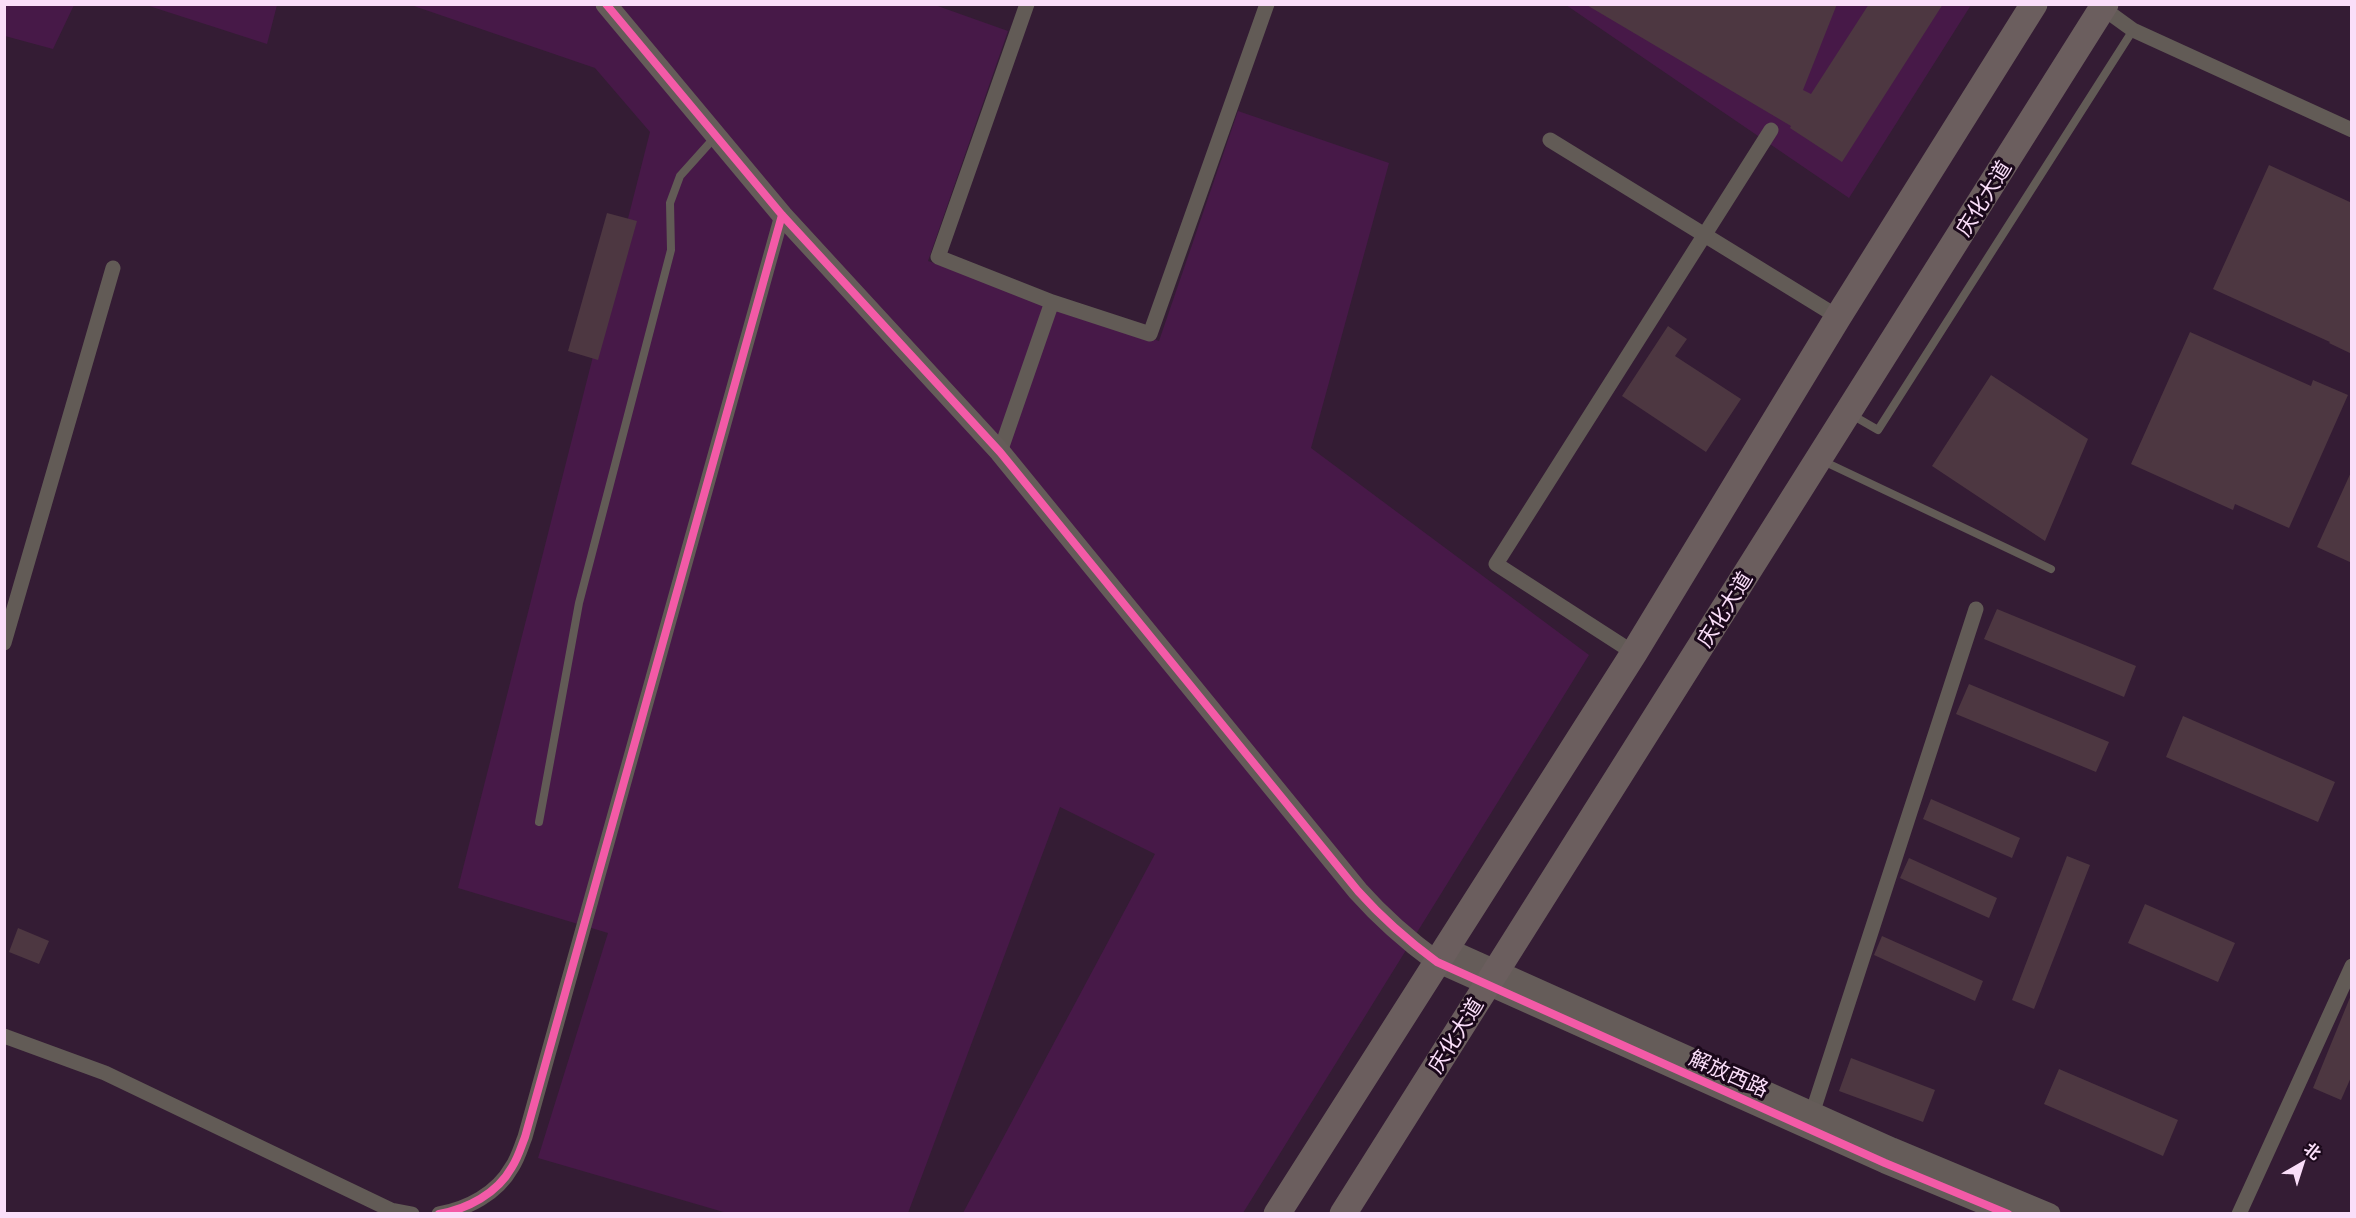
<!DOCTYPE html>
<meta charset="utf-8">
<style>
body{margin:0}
#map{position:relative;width:2356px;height:1218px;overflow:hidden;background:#341c34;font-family:Georgia,"Noto Sans SC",serif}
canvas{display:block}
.frame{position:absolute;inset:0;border:6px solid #fadef9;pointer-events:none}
.north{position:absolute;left:2272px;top:1134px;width:60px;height:60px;-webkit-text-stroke:4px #1a081a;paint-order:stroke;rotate:39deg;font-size:16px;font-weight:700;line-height:24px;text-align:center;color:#fadef9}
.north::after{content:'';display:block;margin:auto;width:21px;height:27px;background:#fadef9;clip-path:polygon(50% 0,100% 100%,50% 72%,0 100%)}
</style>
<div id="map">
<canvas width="2356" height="1218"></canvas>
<div class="frame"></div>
<div class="north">北</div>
</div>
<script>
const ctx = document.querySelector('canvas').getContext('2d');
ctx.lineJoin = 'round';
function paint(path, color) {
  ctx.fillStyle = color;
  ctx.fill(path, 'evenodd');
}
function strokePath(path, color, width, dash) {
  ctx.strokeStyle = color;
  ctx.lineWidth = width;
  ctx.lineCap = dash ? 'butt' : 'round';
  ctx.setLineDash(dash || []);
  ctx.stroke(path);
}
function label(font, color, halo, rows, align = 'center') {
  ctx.font = font + ' Georgia,"Noto Sans SC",serif';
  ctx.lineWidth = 6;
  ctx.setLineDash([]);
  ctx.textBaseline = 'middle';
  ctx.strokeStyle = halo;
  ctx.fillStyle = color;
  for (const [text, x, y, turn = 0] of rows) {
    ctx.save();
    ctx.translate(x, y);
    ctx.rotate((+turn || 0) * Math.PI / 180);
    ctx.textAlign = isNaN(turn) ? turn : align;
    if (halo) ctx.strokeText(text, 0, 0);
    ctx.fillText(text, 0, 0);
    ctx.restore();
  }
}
paint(new Path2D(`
 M932 4 1008 31 928 261 1159 341 1238 111 1389 163 1311 448 1589 655 1243 1213H963L1155 854 1060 807 908 1213H727L538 1158 608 933 458 888 650 132 595 68 411 5Z
 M4 5 5 4 74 5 53 49 5 36Z
 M146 5H277L267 44Z
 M1566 5H1971L1849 198Z`), '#471948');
paint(new Path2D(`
 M1585 4H1837L1803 90 1811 94 1869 4H1943L1842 162 1790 128 1791 126Z
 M2269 165 2352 203V354L2329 343 2330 342 2213 289Z
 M607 213 637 221 598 360 568 351Z
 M1668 326 1687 339 1675 356 1741 399 1706 452 1622 396Z
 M2190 332 2311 386 2313 380 2348 395 2289 528 2235 504 2233 510 2131 464Z
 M1991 375 2088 439 2045 541 1932 466Z
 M2352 470V563L2317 547Z
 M1997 609 2136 666 2124 697 1984 639Z
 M1969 684 2109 742 2096 772 1956 714Z
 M2183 716 2335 782 2318 822 2166 757Z
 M1931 799 2020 838 2012 858 1923 819Z
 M2067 856 2090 865 2034 1009 2012 1000Z
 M1909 858 1997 898 1989 918 1900 878Z
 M2145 904 2235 943 2218 982 2128 943Z
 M18 928 49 941 39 964 9 952Z
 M1882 936 1983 981 1975 1001 1874 955Z
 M2351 995 2352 1075 2341 1100 2313 1088Z
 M1851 1058 1935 1090 1923 1122 1839 1091Z
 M2059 1069 2178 1120 2163 1156 2044 1104Z`), '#4d3741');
strokePath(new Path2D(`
 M1852 415 1878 430 2133 30
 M1823 461 2051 569
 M539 822 579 603 671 250 670 203 680 176 715 137`), '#625b56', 8);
strokePath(new Path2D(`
 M2097 4 2133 30 2352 130
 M1550 140 1838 317
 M1052 302 1150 334 1267 4
 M1000 452 1052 302 938 257 1027 4
 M4 643 113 268
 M1634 653 1496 564 1771 130
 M4 1036 105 1073 391 1210 412 1214
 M1810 1120 1976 609
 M439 1214C467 1209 497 1194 512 1167 518 1158 521 1147 525 1137L782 215
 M2239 1214 2352 966`), '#625b56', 15);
strokePath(new Path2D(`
 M606 4 782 215 1000 452 1358 891C1382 918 1407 940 1437 962L1885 1163 2008 1214
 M1446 948 1892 1148 2050 1214`), '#655c59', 21);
strokePath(new Path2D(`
 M1277 1214 1634 653 1838 317 2034 4
 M1343 1214 2105 4`), '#6b5e5e', 27);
strokePath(new Path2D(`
 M606 4 782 215 1000 452 1358 891C1382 918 1407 940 1437 962L1885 1163 2008 1214
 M439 1214C467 1209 497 1194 512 1167 518 1158 521 1147 525 1137L782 215`), '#f35aa7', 8);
label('21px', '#fadef9', '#1a081a', [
 ["庆化大道",1983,198,-58],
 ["庆化大道",1724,609,-58],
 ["庆化大道",1455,1035,-58],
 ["解放西路",1729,1073,24]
]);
</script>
